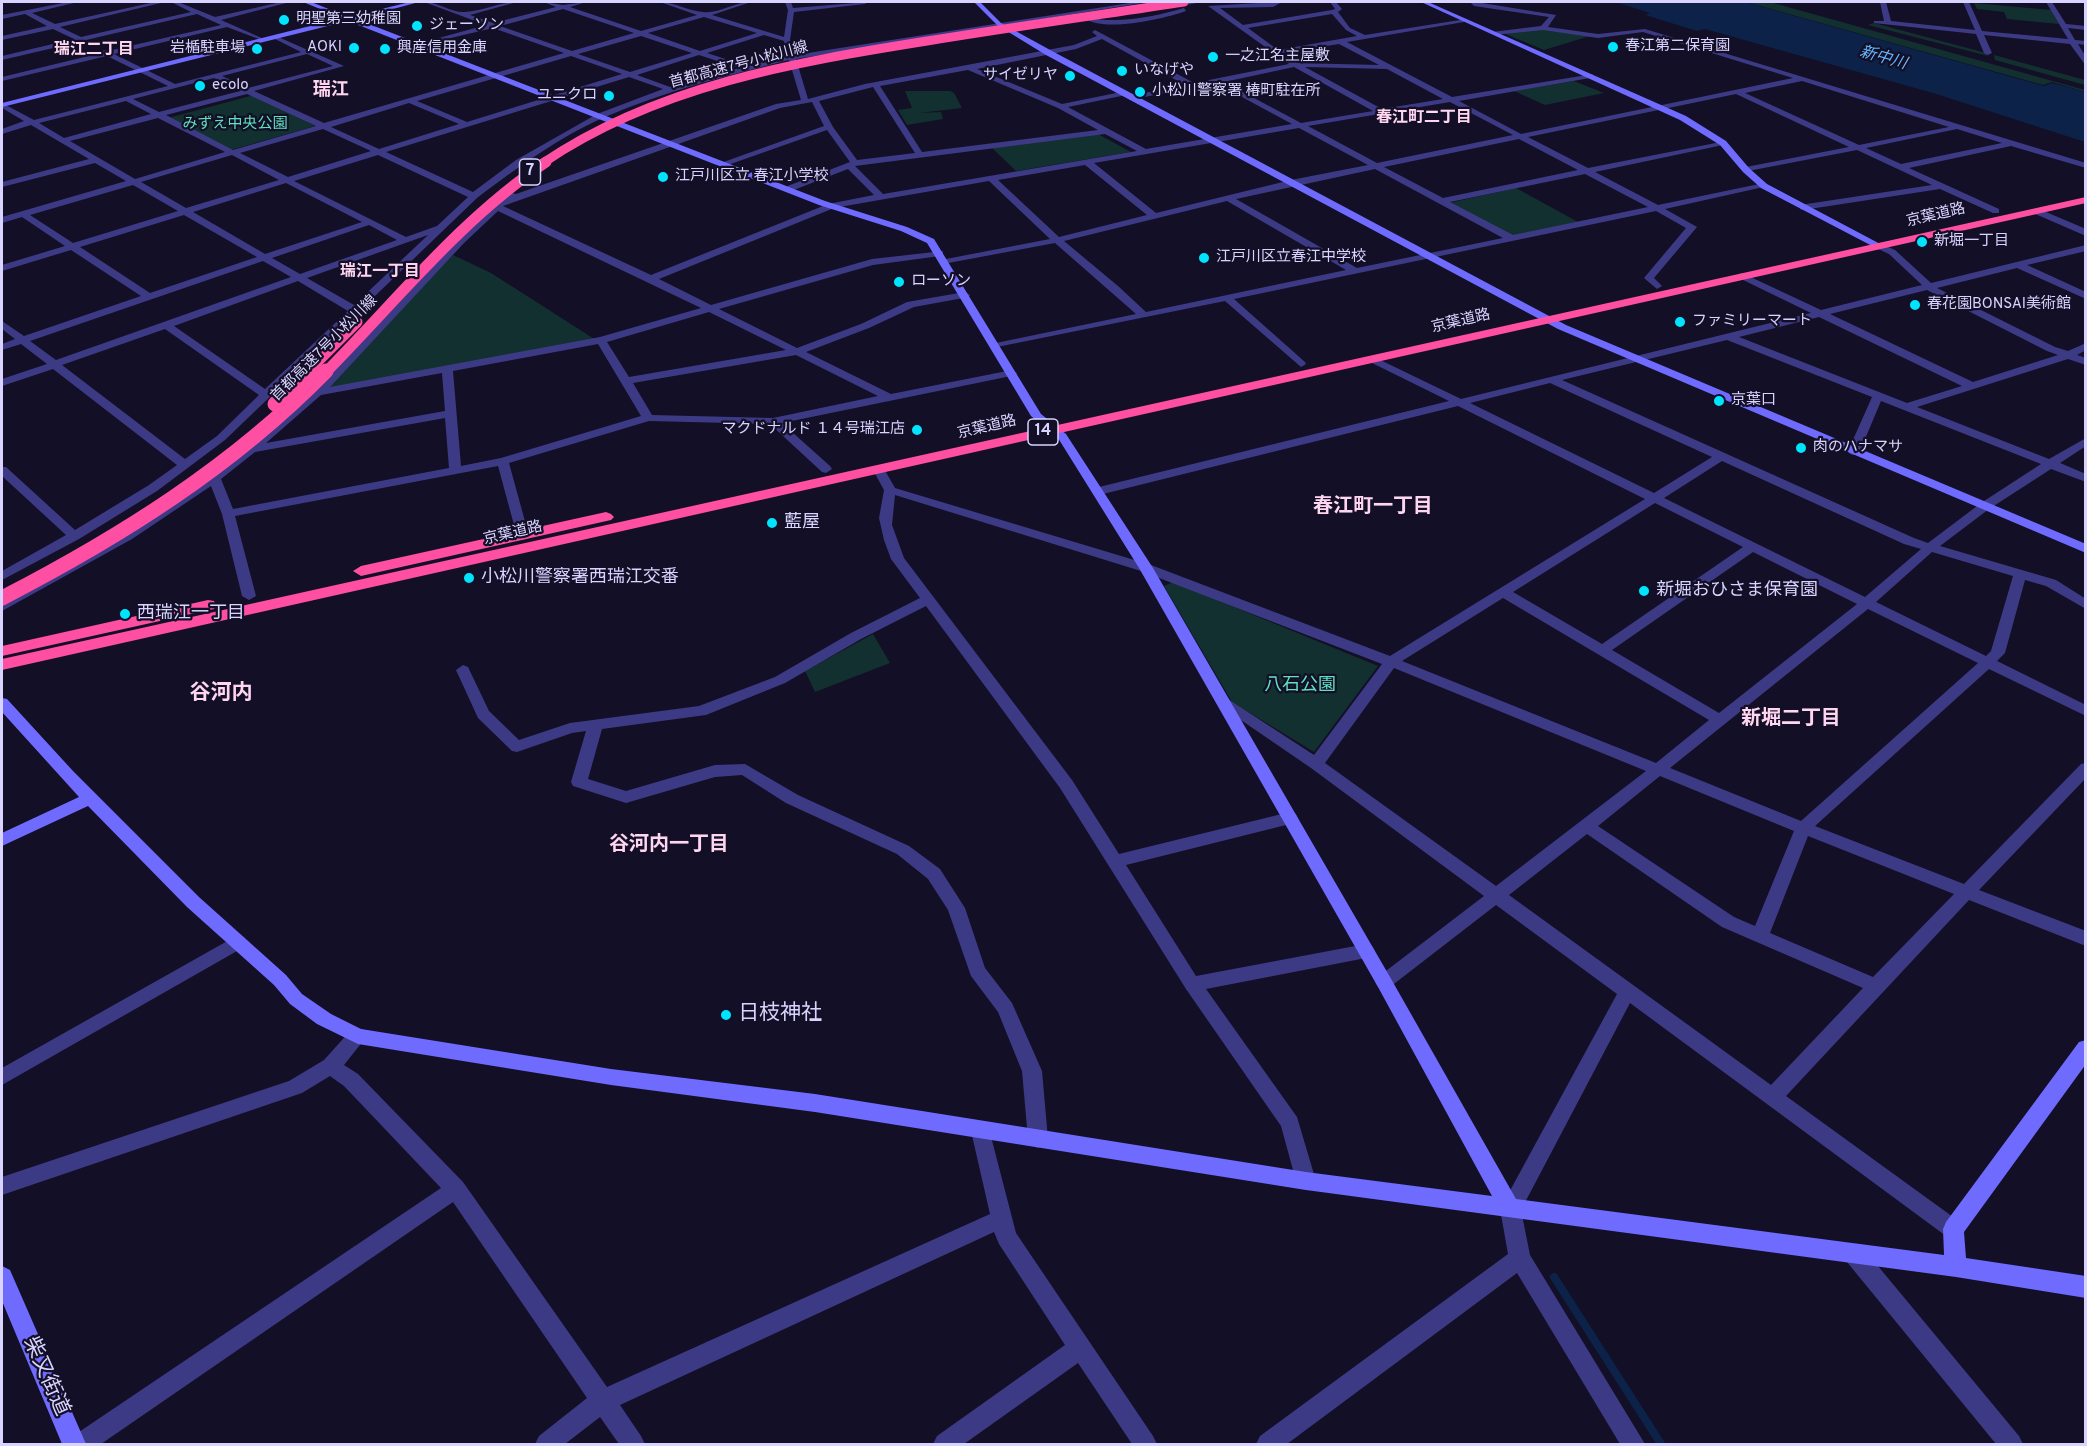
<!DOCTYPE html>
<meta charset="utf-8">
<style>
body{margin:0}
#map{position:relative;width:2087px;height:1446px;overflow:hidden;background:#130f26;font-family:Overpass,sans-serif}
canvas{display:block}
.frame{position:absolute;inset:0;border:3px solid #d9d4ff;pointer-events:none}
</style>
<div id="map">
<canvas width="2087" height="1446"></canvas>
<div class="frame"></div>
</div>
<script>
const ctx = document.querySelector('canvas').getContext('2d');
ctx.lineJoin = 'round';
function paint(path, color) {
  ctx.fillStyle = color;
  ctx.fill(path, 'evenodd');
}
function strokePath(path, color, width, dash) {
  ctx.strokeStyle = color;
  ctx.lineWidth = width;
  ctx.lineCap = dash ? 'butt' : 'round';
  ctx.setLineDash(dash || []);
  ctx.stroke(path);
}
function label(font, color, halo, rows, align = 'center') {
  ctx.font = font + ' Overpass,"Noto Sans JP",sans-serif';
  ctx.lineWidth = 4.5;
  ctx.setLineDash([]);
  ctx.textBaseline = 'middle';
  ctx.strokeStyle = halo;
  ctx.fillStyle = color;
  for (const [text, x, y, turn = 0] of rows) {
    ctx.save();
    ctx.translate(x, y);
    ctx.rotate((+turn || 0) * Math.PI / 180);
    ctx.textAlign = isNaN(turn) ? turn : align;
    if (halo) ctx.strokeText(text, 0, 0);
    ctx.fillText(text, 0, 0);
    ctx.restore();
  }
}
paint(new Path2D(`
 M1746 2H1770L2085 90V92L2052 82 2043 85Z
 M1974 3 2051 10 2059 24 2007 19 2004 12 1977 9Z
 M1874 23 1986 53 1988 56 1868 25Z
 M1544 29 1590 36 1544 50 1503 33Z
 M1994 55 2085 80V85L1995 60Z
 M1574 81 1604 93 1545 105 1514 91Z
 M905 91H950L954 93 962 108 919 113 941 112 943 119 907 125 898 110 912 108Z
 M254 95 315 126 231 150 168 118Z
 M1098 134 1131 152 1016 171 991 147Z
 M1516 188 1578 222 1512 236 1449 203Z
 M453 255 491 273 596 340 323 389Z
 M1173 582 1378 666 1314 752 1232 702 1164 586Z
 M873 634 890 663 815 692 805 671Z`), '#12302f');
paint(new Path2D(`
 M1615 2H1745L2044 86 2052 83 2085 92V142L1933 93 1705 29 1697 31 1645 15 1650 13Z`), '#0c2248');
strokePath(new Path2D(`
 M1554 1277 1661 1444`), '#0c2248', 8);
paint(new Path2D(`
 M68 2H78L32 13 55 24 155 2H165L60 27 81 37 191 12 171 2H178L215 17 281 2H290L221 20 264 39V41L227 27 114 54 175 84 301 52 271 37 276 36 344 66 254 91 324 123 564 53 493 28 417 46V44L486 25 424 2C438 2 452 13 465 12 483 11 499 2 517 2L470 15 493 23 556 7 544 2 563 5 586 2 570 7 641 31 697 15 660 2C675 2 688 11 703 12 718 14 735 2 751 2L712 15 784 37 788 10 785 2H791L793 8 868 2 865 4 794 12 790 40 795 55 1136 2H1148L796 59 808 99 865 84 1074 45 1097 36 1092 32 1095 30 1194 83 1289 64 1208 6 1275 2H1282L1273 7 1220 8 1243 25 1332 10 1335 9 1330 2H1336L1342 9 1338 12 1350 28 1365 35 1466 19 1464 22 1347 42 1452 97 1593 74 1590 78 1459 101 1521 134 1793 78 1643 32 1598 38 1543 30 1494 35 1492 32 1541 26 1549 17 1474 6 1470 2H1476L1556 15 1548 27 1598 34 1645 29 2086 163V168L2011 146 1909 168 1999 209V213H1993L1940 189 1803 210 1800 209V205L1932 185 1857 150 1743 172V168L1746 167 1849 147 1736 94 1528 137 1588 168 1726 141 1727 143 1723 145 1595 172 1658 205 1764 183 1768 186 1665 209 1697 227 1654 278 1662 286 1657 289 1644 278 1686 228 1656 211 1234 299 1305 362 1306 364 1301 367 1225 301 992 348V344L996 343 1136 314 1055 243 943 264V260L946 259 1050 239 989 181 845 206 834 208 659 279 711 305 872 259 943 251V255L940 256 873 265 719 309 797 348 861 324 907 302 965 292 970 295 969 297 914 307 869 328 806 352 891 394 1012 370 1017 373 1016 375 782 423 830 466 832 469 826 473 822 472 770 424 649 421 509 463 529 536 523 540 517 536 498 466 235 516 256 596 249 600 242 596 222 514 211 486 132 539 2 611V602C113 542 221 477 314 390 381 326 439 253 509 192L516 194 776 104 801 100 789 60C726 76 665 91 605 117 561 136 515 169 477 198L225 440 157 491 79 539 2 580V571L66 535 2 476V467H6L75 530 149 485 177 465 53 369 2 386V379L47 364 21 344 2 350V344L15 339 2 329V321L24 336 141 296 71 250 2 271V265L65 246 22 217 2 223V217L126 181 95 163 2 187V182L89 159 31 125 2 134V129L24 121 2 108V103L34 120 168 86 107 56 2 81V77L101 53 104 50 108 51 221 25 197 14 86 40 83 43 79 42 2 60V56L74 39 53 29 2 40V36L47 26 25 14 2 19V15ZM563 9 634 33 572 51 500 26ZM1332 14 1346 30 1357 36 1278 50 1248 28ZM704 17 757 33 700 51 648 33ZM764 35 784 41 788 56 747 66 707 53ZM641 36 692 53 630 72 578 54ZM1102 39 1185 85 1129 96V100L1216 83 1292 124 1146 149 1068 107 1126 95V91L1062 104 977 69 1076 49ZM1339 44 1379 65 1297 63 1283 53ZM307 54 333 66 248 88 222 76ZM699 55 739 68 670 87 637 75ZM571 56 622 74 467 122 417 101ZM1294 67 1373 111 1301 123 1224 82ZM1305 67 1387 69 1443 99 1382 109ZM968 70 1058 108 1098 130 922 152 880 86ZM629 77 663 89 597 114 516 160 473 192 386 152ZM214 78 240 91 159 112 133 99ZM1802 81 1949 127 1859 145 1745 93ZM873 87 915 153 857 160 833 127 819 101ZM247 94 316 126 233 150 166 115ZM126 101 151 114 64 138 39 123ZM812 102 824 126 718 164 725 166 827 130 850 162 785 187V191H791L848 169 874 195 828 204 651 275 503 206 780 108ZM1450 102 1513 135 1377 163 1308 126ZM409 103 459 124 379 149 331 127ZM158 118 225 152 135 179 70 141ZM1299 128 1368 165 1291 180 1156 213 1094 163ZM323 129 371 151 288 177 240 153ZM1957 129 2002 143 1901 164 1866 148ZM1105 134 1137 151 883 194 855 166ZM1519 139 1578 170 1443 198 1384 167ZM232 155 279 180 186 208 141 182ZM378 155 468 197 437 226 406 237 294 181ZM1085 165 1147 215 1059 237 998 180ZM1375 169 1503 238 1357 268 1236 199ZM1585 174 1648 207 1513 235 1450 202ZM286 183 362 222 265 254 193 212ZM133 185 178 211 73 243 30 215ZM1227 201 1346 270 1146 312 1118 286 1064 241ZM498 211 701 308 600 337 330 387 464 243ZM184 215 257 257 150 293 80 247ZM369 225 397 240 300 274 272 258ZM428 235 354 305 307 278ZM263 261 291 277 56 360 30 341ZM298 281 348 311 265 389 174 326ZM709 312 786 350 629 377 607 342ZM165 329 259 395 217 436 185 459 62 365ZM598 344 641 416 501 458 461 466 453 371ZM796 355 878 396 773 418 652 415 633 383ZM442 373 445 411 266 443 321 395ZM445 418 449 468 233 509 221 479 255 452Z
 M1188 2H1202L1170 8 1167 6Z
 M1880 2H1886L1891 21 1975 30 1963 2H1969L1982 31 2068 39 2046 2H2052L2066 24 2086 26V30L2068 28 2075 40 2086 41V45L2078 44 2086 57V66L2070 44 1984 35 1992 53 1988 55 1984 53 1976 34 1874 23V21H1884Z
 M1184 8 1186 11C1164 19 1105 32 1086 19L1089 17C1116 25 1157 16 1184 8Z
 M2033 209H2039L2086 229V236L2033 213Z
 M1879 243 1895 250 1931 283 2086 245V251L2027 265 2086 292V299L2017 268 1937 288 2055 347 2068 351 2086 343V350L2077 355 2086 358V365L2068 359 1917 407 2049 459 2086 438V446L2060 463 2086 474V482L2051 469 1989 509 1940 546 2056 580 2086 599V609L2046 586 2025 580 2005 653 1997 661 2086 705V716L1989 669 1815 826 1964 884 2081 764 2086 763V778L1979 890 2086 931V946L1969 900 1786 1096 1960 1222 1963 1229 1960 1236 1953 1239 1946 1236 1630 1003 1521 1210 1530 1255 1645 1444H1620L1517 1273 1287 1444H1256L1260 1436 1508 1254 1500 1209 1617 994 1496 905 1390 987 1384 989 1378 987 1375 982 1378 977 1484 896 1311 768 1216 703 1223 698 1228 699 1314 755 1382 664 1141 571 895 495 892 525 904 558 1072 780 1119 854 1290 812 1296 814 1298 818 1296 822 1290 824 1126 865 1196 976 1366 944 1372 946 1375 951 1372 956 1366 958 1206 989 1297 1117 1316 1181 1313 1188 1306 1190 1299 1188 1296 1181 1281 1126 1186 989 1060 788 926 606 861 639 785 683 706 715 602 729 588 779 626 791 715 765 745 764 798 795 909 846 940 869 965 908 985 968 1012 1003 1042 1071 1048 1139 1045 1145 1038 1148 1031 1145 1028 1139 1022 1071 998 1012 971 976 948 910 928 879 897 854 786 803 742 775 715 777 626 803 573 786 571 782 586 731 572 733 517 752 512 751 478 718 456 670 463 665 468 667 489 711 519 740 570 723 699 706 775 677 851 633 920 598 891 559 884 540 879 518 884 490 873 470 879 466 883 467 895 488 1151 565 1390 656 1645 499 1458 406 1099 495 1093 491 1095 488 1449 401 1368 361V357L1372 356 1461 399 1811 313 1739 278V274L1742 273 1821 310 1922 285 1889 254 1876 248V244ZM1927 290 2047 351 2058 355 1973 382 1830 314ZM1819 317 1962 386 1907 403 1739 337ZM1727 340 1872 397 1848 451 1850 454 1854 455 1860 451 1881 401 2041 464 1981 503 1928 543 1914 538 1562 380ZM1550 383 1712 457 1654 493 1470 403ZM1722 461 1904 544 1921 549 1865 597 1664 498ZM1655 503 1743 547 1602 644 1513 592ZM1753 552 1857 604 1719 713 1612 650ZM1932 552 2013 576 1991 651 1986 656 1876 602ZM1503 598 1709 720 1656 763 1402 661ZM1868 609 1978 663 1801 821 1670 768ZM1394 668 1646 771 1496 886 1325 763ZM1660 776 1794 831 1755 926 1734 917 1598 826ZM1587 834 1722 927 1863 988 1771 1085 1509 895ZM1808 836 1954 894 1873 977 1770 933Z
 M238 935 244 937 247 942 244 947 2 1085V1068Z
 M358 1028 365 1030 367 1036 344 1065 358 1074 463 1182 607 1387 990 1214 971 1131 974 1125 981 1122 988 1125 1016 1233 1153 1436 1157 1444H1132L1078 1363 964 1444H933L937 1436 1065 1345 999 1244 994 1232 620 1405 641 1436 645 1444H619L600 1417 565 1444H535L539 1436 587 1398 453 1202 101 1444H69L73 1436 441 1188 344 1086 330 1076 302 1093 2 1195V1177L289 1081 324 1060 351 1030Z
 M1855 1245 1863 1248 2019 1436 2023 1444H1996L1847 1262 1844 1255 1847 1248Z`), '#3d3a85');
paint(new Path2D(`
 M303 2H311L349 17 410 2H419L356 19 825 201 907 227 934 239 1041 414 1066 434 1153 568 1390 977 1516 1199 1944 1255 1943 1229 1946 1222 2079 1042 2086 1040V1064L1964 1232 1966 1258 2086 1276V1298L1956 1277 1306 1190 815 1112 611 1085 358 1044 317 1024 290 1004 274 985 187 907 88 806 2 846V833L79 797 2 712V698L7 699 73 771 199 897 286 975 302 994 331 1014 361 1029 611 1069 815 1094 1306 1172 1492 1196 1378 987 1139 568 1058 438 1031 416 927 243 901 231 819 205 348 21 2 107V103L342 18Z
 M974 2H980L1001 23 1052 51 1566 325 2086 544V553L1558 329 1046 55 997 25Z
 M1421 2H1428L1686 116 1726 141 1749 168 1767 184 1884 246 1876 248 1761 188 1743 172 1720 145 1680 120Z
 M2 1266 10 1270 86 1444H62L2 1301Z`), '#6f6bff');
paint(new Path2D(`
 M2086 197V203L2 670V659Z
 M606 512 611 514 614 517 611 520 361 576 353 571 361 566Z
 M208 600 214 601 216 605 214 609 2 656V646Z`), '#ff4fa3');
strokePath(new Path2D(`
 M543 163C656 86 795 62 927 41 1013 27 1098 15 1184 2`), '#ff4fa3', 9);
strokePath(new Path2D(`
 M306 373 357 322
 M325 373C397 300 461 219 546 162`), '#ff4fa3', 11);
strokePath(new Path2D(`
 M275 404 308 371
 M2 598C120 537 232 467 326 371`), '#ff4fa3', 15);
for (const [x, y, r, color] of [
 [284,20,6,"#00e5ff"],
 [417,26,6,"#00e5ff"],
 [1613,47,6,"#00e5ff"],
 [354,48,6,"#00e5ff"],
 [257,49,6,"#00e5ff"],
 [385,49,6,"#00e5ff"],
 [1213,57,6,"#00e5ff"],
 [1122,71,6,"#00e5ff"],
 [1070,76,6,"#00e5ff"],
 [200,86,6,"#00e5ff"],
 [1140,92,6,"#00e5ff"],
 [609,96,6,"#00e5ff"],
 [663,177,6,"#00e5ff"],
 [1922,242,6,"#00e5ff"],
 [1204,258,6,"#00e5ff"],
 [899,282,6,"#00e5ff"],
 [1915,305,6,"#00e5ff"],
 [1680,322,6,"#00e5ff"],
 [1719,401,6,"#00e5ff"],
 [917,430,6,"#00e5ff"],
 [1801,448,6,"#00e5ff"],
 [772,523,6,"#00e5ff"],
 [469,578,6,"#00e5ff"],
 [1644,591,6,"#00e5ff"],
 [125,614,6,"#00e5ff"],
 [726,1015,6,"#00e5ff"]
]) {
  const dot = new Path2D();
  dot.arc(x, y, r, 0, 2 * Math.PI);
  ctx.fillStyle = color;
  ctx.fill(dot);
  strokePath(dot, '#130f26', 2);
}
label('15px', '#d9d4ff', '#130f26', [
 ["明聖第三幼稚園",296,20],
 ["ジェーソン",429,26],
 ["春江第二保育園",1625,47],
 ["AOKI",342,48,"right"],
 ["岩楯駐車場",245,49,"right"],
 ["興産信用金庫",397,49],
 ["一之江名主屋敷",1225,57],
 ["いなげや",1134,71],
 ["サイゼリヤ",1058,76,"right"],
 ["ecolo",212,86],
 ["小松川警察署 椿町駐在所",1152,92],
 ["ユニクロ",597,96,"right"],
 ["江戸川区立 春江小学校",675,177],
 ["新堀一丁目",1934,242],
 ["江戸川区立春江中学校",1216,258],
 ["ローソン",911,282],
 ["春花園BONSAI美術館",1927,305],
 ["ファミリーマート",1692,322],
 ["京葉口",1731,401],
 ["マクドナルド １４号瑞江店",905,430,"right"],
 ["肉のハナマサ",1813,448]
], 'left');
label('15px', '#d9d4ff', '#130f26', [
 ["首都高速7号小松川線",739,66,-15],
 ["京葉道路",1936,216,-13],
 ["京葉道路",1461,322,-13],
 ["首都高速7号小松川線",325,349,-45],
 ["京葉道路",987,428,-13],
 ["京葉道路",513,534,-13]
]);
label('15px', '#5fe0c0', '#130f26', [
 ["みずえ中央公園",235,125]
]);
label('bold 16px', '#ffd6f0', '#130f26', [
 ["瑞江二丁目",94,51],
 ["春江町二丁目",1424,119],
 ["瑞江一丁目",380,273]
]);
label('italic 16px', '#62b6ff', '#130f26', [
 ["新中川",1883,59,16]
]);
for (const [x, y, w] of [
 [530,172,21],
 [1043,432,30]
]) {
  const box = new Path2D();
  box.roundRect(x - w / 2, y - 13, w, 26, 4.5);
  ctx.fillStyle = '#130f26';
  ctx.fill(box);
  strokePath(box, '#d9d4ff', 1.5);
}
label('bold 16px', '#d9d4ff', null, [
 ["7",530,172],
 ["14",1043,432]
]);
label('bold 18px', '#ffd6f0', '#130f26', [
 ["瑞江",331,91]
]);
label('18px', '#d9d4ff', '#130f26', [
 ["藍屋",784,523],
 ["小松川警察署西瑞江交番",481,578],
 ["新堀おひさま保育園",1656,591],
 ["西瑞江一丁目",137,614]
], 'left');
label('18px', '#5fe0c0', '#130f26', [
 ["八石公園",1300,686]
]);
label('bold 20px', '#ffd6f0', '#130f26', [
 ["春江町一丁目",1373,508],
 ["新堀二丁目",1791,720],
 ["谷河内一丁目",669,846]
]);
label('bold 21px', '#ffd6f0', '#130f26', [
 ["谷河内",221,695]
]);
label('21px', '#d9d4ff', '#130f26', [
 ["日枝神社",738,1015]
], 'left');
label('21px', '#d9d4ff', '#130f26', [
 ["柴又街道",45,1377,66]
]);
</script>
